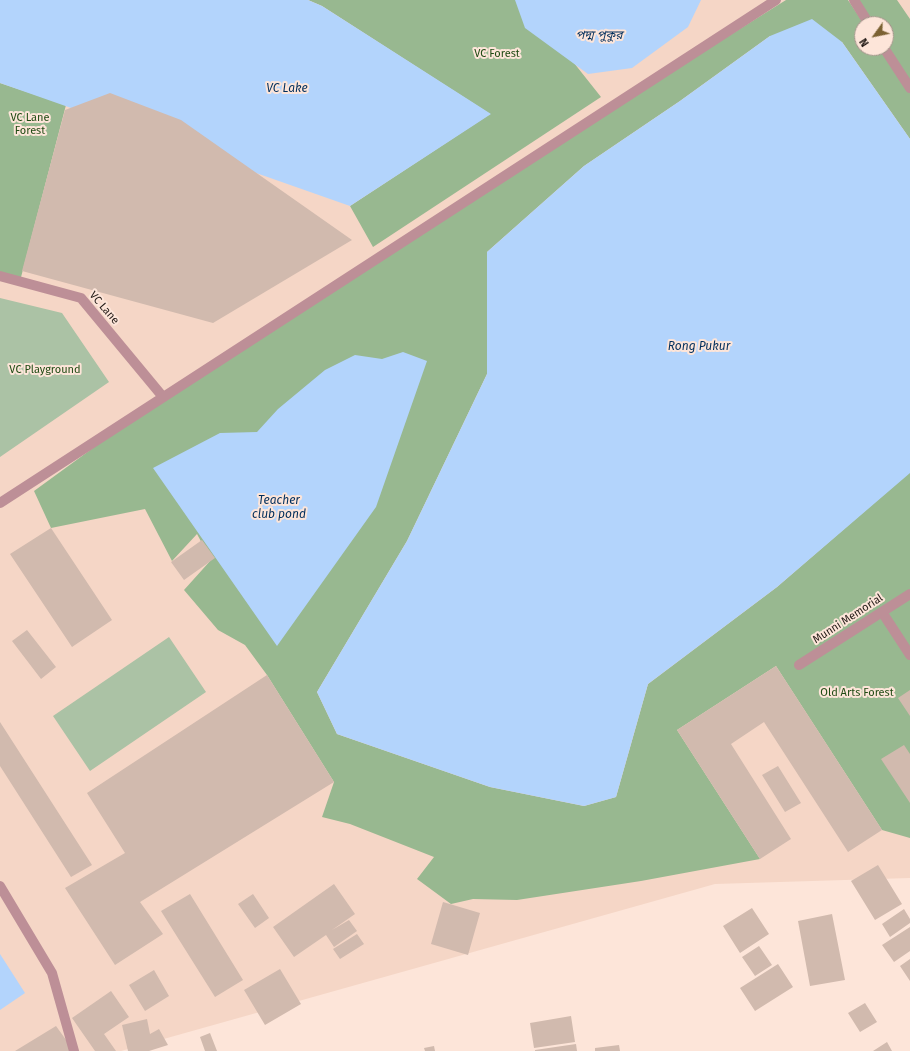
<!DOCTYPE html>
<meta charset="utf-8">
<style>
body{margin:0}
#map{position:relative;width:910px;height:1051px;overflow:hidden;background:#fde5d9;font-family:"Fira Sans",sans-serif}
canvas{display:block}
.north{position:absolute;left:854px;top:16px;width:40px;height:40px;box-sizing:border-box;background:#fde5d9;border:1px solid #a5938b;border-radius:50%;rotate:237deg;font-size:11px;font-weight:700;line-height:16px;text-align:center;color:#211915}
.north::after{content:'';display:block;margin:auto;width:14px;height:18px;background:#7b6132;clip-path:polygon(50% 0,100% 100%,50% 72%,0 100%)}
</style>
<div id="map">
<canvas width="910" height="1051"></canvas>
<div class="north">N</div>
</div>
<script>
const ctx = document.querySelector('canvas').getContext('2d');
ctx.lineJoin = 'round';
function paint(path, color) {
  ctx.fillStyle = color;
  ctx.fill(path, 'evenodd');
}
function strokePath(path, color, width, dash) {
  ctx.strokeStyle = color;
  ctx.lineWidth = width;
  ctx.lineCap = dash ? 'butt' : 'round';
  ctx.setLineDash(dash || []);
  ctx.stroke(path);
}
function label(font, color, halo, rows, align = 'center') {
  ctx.font = font + ' "Fira Sans","Noto Sans Bengali",sans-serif';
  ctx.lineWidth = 4;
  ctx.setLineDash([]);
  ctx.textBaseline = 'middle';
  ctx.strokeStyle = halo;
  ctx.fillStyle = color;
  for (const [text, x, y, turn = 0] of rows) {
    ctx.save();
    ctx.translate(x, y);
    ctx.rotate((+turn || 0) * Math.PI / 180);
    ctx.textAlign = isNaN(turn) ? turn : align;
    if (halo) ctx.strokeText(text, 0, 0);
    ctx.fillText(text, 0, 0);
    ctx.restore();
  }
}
paint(new Path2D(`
 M0 0H910V878L715 884 121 1051H0ZM862 24H886V48H862Z`), '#f5d6c6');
paint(new Path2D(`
 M0 298 62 313 109 382 0 457Z
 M169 637 206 692 90 771 53 716Z`), '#abc2a5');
paint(new Path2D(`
 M308 0H524L601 97 373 247 350 206 490 114 322 6Z
 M786 0H848L864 24H862V48H880L910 92V139L842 42 770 36 680 101 584 166 487 252V374L407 541 317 692 337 734 490 787 584 806 616 797 648 684 777 587 910 472V838L882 830 776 666 677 730 760 859 641 881 517 900 473 899 451 904 417 879 434 857 350 824 322 817 334 782 267 675 245 645 218 630 184 590 211 560 197 534 172 561 145 509 51 528 34 491 163 397 481 191Z
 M854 0H897L910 19V88L886 48V24H869Z
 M0 83 66 105 20 281 0 276Z`), '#98b890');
paint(new Path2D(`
 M0 0H308L322 6 491 114 350 206 0 83Z
 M515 0H701L688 27 632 68 588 74 525 28Z
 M812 19 842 42 910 139V473L777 587 648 684 616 797 584 806 490 787 337 734 317 692 407 541 487 374V252L584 166 680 101 770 36Z
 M403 352 427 361 376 507 277 646 153 468 220 433 257 432 278 409 325 370 355 355 382 359Z
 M0 954 25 993 0 1010Z`), '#b3d4fc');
paint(new Path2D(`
 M110 93 181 120 352 240 213 323 22 271 65 110Z
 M51 528 112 620 72 647 10 554Z
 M202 540 215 558 184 580 171 562Z
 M27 630 56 667 41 679 12 641Z
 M776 666 882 830 848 852 764 722 731 744 791 839 760 859 677 730Z
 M267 675 334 782 140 902 163 934 115 965 65 888 125 853 87 793Z
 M910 690V716L898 698Z
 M0 722 92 865 71 877 0 766Z
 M904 745 910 754V803L881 759Z
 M778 766 801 803 785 812 762 775Z
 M878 865 902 904 875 920 851 881Z
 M334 884 355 914 332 930 349 920 357 931 334 947 326 935 294 957 273 927Z
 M190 894 243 980 215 997 161 911Z
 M253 894 269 918 255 928 238 904Z
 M443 902 480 913 468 955 431 944Z
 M752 908 769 934 740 953 723 926Z
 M904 909 910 919V923L890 937 882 924Z
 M832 914 845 980 810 986 798 921Z
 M910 927V951L894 962 882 945Z
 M357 934 364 944 340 959 333 949Z
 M759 946 772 965 755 976 742 957Z
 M910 959V981L900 966Z
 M778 964 793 987 755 1011 740 988Z
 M280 969 301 1004 265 1025 244 990Z
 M154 970 169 996 145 1011 129 985Z
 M111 991 129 1017 104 1034 116 1051H95L72 1018Z
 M865 1003 877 1022 860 1032 848 1013Z
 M571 1016 575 1042 534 1048 530 1023Z
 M147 1019 150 1034 159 1029 168 1045 149 1051H128L122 1025Z
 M56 1026 74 1051H15Z
 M210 1033 217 1051H205L200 1037Z
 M887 1042 892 1051H873Z
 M576 1044 577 1051H535V1050Z
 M619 1045 620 1051H595V1048Z
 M434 1046 435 1051H425L424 1048Z`), '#d1baae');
strokePath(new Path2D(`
 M854 0 869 24
 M884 48 910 88
 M0 276 81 298 163 397
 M0 503 776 0
 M882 612 910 655
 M799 665 910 594
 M0 886 52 973 74 1051`), '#bd8f97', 10);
label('11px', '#204b14', '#fde5d9', [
 ["VC Forest",497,54],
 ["VC Lane",30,118],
 ["Forest",30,131],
 ["VC Playground",45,370],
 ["Old Arts Forest",857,693]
]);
label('11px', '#211915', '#fde5d9', [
 ["VC Lane",104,308,49],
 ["Munni Memorial",848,619,-33]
]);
label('italic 12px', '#002e5c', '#fde5d9', [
 ["পদ্ম পুকুর",599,36],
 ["VC Lake",287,89],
 ["Rong Pukur",699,347],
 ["Teacher",279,501],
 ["club pond",279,515]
]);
</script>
